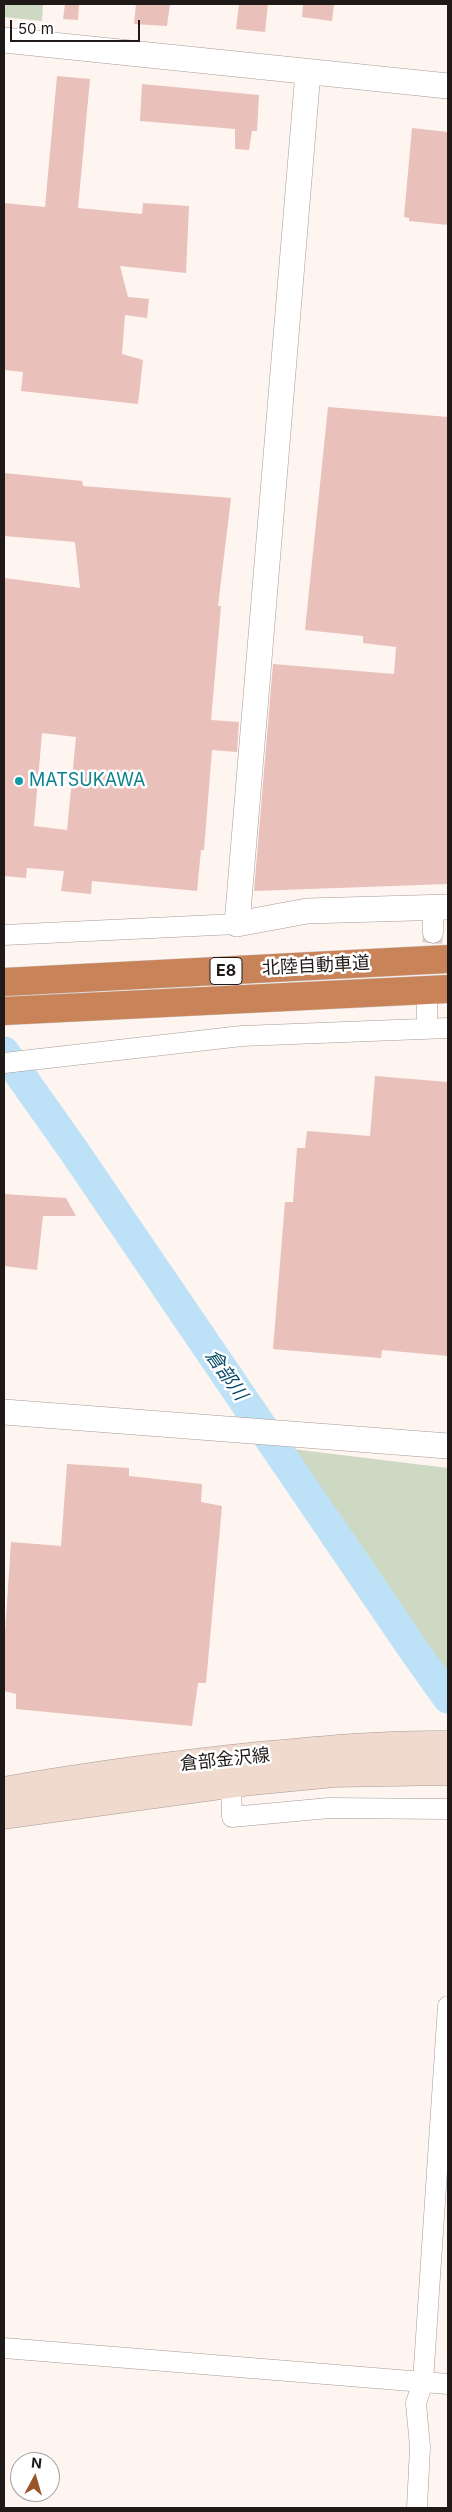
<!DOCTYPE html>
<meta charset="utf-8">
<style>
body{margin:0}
#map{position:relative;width:452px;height:2512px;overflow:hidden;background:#fef4f0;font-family:Inter,sans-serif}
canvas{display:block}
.frame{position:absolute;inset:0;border:5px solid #1f1a18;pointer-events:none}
.north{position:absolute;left:10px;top:2452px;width:50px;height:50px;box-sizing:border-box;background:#fff;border:1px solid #a5a3a3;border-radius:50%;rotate:6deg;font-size:14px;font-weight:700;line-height:20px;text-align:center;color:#1f1a18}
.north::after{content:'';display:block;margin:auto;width:18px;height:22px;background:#995428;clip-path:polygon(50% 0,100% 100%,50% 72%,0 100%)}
.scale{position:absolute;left:10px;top:20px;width:130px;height:22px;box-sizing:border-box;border:2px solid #1f1a18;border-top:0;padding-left:6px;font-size:15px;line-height:18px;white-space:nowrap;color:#1f1a18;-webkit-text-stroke:4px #fff;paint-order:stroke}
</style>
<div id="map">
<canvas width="452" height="2512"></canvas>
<div class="frame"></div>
<div class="north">N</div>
<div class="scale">50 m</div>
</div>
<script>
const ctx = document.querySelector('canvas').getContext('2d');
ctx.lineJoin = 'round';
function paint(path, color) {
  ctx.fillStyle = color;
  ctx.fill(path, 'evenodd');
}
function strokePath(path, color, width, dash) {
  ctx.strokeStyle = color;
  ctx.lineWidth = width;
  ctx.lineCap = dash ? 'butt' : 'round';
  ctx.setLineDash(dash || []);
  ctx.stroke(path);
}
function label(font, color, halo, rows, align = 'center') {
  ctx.font = font + ' Inter,"Noto Sans JP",sans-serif';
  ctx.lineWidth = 5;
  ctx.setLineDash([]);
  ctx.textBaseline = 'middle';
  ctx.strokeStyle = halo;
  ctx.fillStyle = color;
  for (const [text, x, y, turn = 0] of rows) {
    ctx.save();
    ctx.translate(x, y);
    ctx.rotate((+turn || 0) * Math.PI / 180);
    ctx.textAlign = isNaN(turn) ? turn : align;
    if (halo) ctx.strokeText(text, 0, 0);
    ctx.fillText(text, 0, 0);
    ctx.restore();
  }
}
paint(new Path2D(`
 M4 4H43L42 21 4 17Z
 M292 1449 448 1468V1673Z`), '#ced9c4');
strokePath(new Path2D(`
 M4 1052 74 1151 413 1649 448 1698`), '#bde2f7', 31);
paint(new Path2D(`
 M65 4H79L78 20 63 19Z
 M136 4H170L167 26 134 24Z
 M239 4H268L265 32 236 29Z
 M303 4H334L332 21 302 17Z
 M57 76 90 79 78 208 142 214 143 203 189 206 186 273 120 266 128 297 149 299 147 318 125 315 122 354 143 360 138 404 21 391 23 372 4 370V203L45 207Z
 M142 84 259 95 257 131H252L249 150 235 149V129L140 121Z
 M412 128 448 132V225L409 221V218L404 217Z
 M328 407 448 417V884L254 891 273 664 394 674 396 647 363 643V636L305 630Z
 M4 473 82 481 83 486 231 498 218 606H221L211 720 239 722 237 752 212 750 204 850H201L197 891 92 881 91 894 61 891 64 871 27 868 26 878 4 876V578L80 588 75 542 4 536ZM42 733 76 737 67 830 34 826Z
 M375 1076 448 1082V1356L382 1350 381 1358 273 1349 285 1202H293L297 1148H305L307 1131 370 1136Z
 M4 1194 66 1198 76 1216H43L37 1270 4 1266Z
 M67 1464 129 1468V1476L202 1484 201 1502 222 1506 206 1683H198L192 1726 16 1709V1694L4 1691V1648L11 1542 61 1546Z`), '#e9c0ba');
strokePath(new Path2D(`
 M427 1003 433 933`), '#ddd3d0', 20, [20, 10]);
const minor = new Path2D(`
 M433 908V933
 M4 935 237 924
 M427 1028V1003
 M4 1063 242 1036 448 1028
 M231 1784 232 1817 329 1808 448 1809
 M4 2348 448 2384
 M417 2508 420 2447 416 2403 423 2382 448 2006`);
const tertiary = new Path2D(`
 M4 40 448 86
 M308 72 237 924 307 911 448 907
 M4 1412 448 1446`);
const secondary = new Path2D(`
 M4 1791C89 1776 173 1765 259 1756 322 1750 385 1744 448 1745
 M4 1815 251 1781 334 1773 448 1771`);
const motorway = new Path2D(`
 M4 982 448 959
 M4 1011 448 989`);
strokePath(minor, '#a89a94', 21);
strokePath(tertiary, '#a89a94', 26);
strokePath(secondary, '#a89a94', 29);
strokePath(motorway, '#d2d1d1', 29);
strokePath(minor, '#fff', 20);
strokePath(tertiary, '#fff', 25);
strokePath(secondary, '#efdacd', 28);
strokePath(motorway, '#c98359', 28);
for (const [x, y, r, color] of [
 [19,781,5,"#0f9aa8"]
]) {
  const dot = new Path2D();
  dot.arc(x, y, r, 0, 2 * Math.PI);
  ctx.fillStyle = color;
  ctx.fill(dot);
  strokePath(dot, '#fff', 2);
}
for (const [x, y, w] of [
 [226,971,32]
]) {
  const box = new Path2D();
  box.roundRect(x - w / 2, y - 13.5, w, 27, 4);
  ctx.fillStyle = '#fff';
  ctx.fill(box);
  strokePath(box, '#1f1a18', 1);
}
label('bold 16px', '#1f1a18', null, [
 ["E8",226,971]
]);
label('18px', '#0d838f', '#fff', [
 ["MATSUKAWA",29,781]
], 'left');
label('18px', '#1f1a18', '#fff', [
 ["北陸自動車道",316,966,-3],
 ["倉部金沢線",225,1760,-6]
]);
label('italic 19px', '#094e6b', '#fff', [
 ["倉部川",226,1375,55]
]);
</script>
